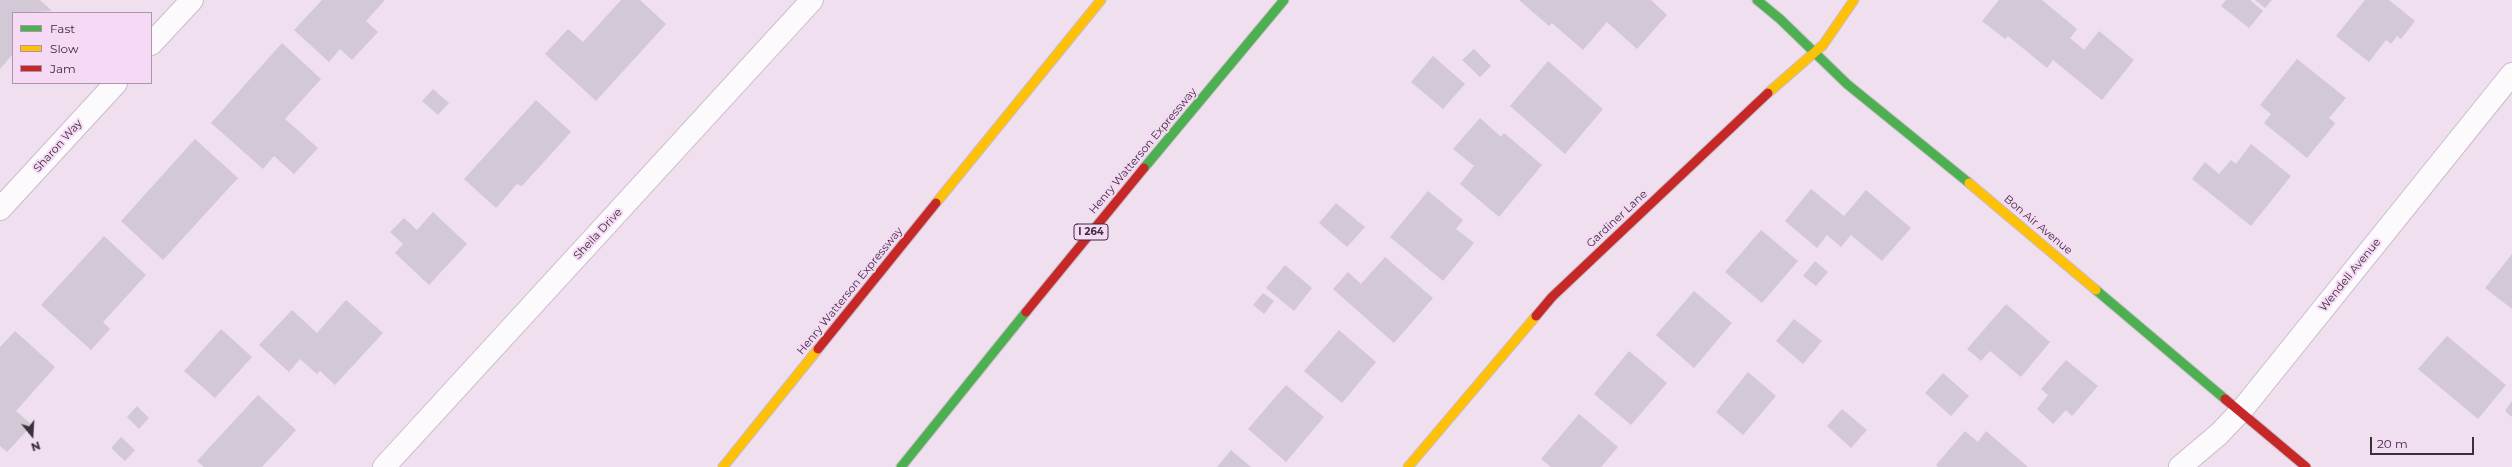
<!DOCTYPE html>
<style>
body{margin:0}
#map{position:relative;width:2512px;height:467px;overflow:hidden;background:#efdfef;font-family:Montserrat,sans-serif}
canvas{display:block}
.legend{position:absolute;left:12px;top:12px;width:140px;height:72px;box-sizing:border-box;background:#f5d9f5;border:1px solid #aa95aa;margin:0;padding:5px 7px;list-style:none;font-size:12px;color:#3a2f3a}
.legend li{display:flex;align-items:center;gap:8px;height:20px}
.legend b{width:20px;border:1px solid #aa95aa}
.north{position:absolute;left:12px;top:415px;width:40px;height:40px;-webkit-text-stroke:3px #f5d9f5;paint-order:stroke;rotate:162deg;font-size:11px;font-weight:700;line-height:16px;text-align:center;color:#3a2f3a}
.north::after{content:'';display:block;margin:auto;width:14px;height:18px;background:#3a2f3a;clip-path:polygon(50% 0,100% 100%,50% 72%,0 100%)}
.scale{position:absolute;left:2370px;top:437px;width:104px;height:18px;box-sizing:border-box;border:2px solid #3a2f3a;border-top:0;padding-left:5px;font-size:12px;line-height:14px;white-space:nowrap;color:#3a2f3a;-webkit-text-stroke:3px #f5d9f5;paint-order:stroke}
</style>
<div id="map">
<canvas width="2512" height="467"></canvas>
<ul class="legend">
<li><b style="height:5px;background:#4caf50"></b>Fast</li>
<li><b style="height:5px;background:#ffc107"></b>Slow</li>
<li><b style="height:5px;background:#c62828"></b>Jam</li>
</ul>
<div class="north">N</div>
<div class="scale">20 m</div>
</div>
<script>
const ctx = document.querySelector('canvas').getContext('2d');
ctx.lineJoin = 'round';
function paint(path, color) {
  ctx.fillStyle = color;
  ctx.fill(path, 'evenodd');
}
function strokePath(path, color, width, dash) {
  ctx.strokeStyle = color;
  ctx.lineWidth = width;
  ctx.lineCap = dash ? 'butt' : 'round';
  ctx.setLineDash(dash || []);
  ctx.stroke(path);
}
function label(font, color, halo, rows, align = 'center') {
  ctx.font = font + ' Montserrat,sans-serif';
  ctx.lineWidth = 4;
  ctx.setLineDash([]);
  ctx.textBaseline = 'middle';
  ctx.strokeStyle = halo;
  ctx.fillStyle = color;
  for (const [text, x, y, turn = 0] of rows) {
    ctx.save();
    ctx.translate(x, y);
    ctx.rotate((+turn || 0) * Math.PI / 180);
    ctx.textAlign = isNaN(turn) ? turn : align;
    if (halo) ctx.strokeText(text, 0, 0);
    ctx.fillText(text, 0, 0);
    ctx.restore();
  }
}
paint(new Path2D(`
 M0 0H40L52 11 13 13V54L0 69Z
 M322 0H385L366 21 378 32 352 60 340 49 329 62 294 30Z
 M621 0H640L666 24 596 101 545 54 568 29 583 42Z
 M1519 0H1651L1667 15 1637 49 1607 22 1583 50 1552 23 1549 26Z
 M1999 0H2042L2077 29 2070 38 2084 50 2099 31 2134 60 2102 100 2053 60 2047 68 2008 36 2005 39 1982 21Z
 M2226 0H2250L2263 11 2249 28 2221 6Z
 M2255 0H2272L2265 8Z
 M2365 0H2389L2415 21 2401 39 2397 36 2391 44 2386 40 2369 62 2336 36Z
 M282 43 321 79 285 119 318 148 294 174 274 156 263 169 211 123Z
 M1474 49 1491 66 1480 77 1462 60Z
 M1433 56 1465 84 1443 109 1411 82Z
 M2297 59 2346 98 2329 118 2335 123 2334 125 2307 158 2264 123 2271 114 2260 105Z
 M1548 61 1603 109 1565 154 1510 106Z
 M433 89 449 103 438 115 422 101Z
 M536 100 571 132 522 186 517 184 496 208 464 179Z
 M1480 118 1501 137 1504 133 1542 165 1499 217 1460 184 1474 166 1453 149Z
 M195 139 238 178 163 260 121 221Z
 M2251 144 2291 176 2251 226 2192 179 2205 162 2219 174 2231 160 2236 164Z
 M1811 189 1844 216 1866 190 1911 228 1882 261 1851 235 1841 247 1827 235 1817 248 1785 221Z
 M1428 191 1463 220 1456 229 1474 243 1443 281 1390 237Z
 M1336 203 1365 227 1347 247 1319 223Z
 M433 212 467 244 429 285 395 253 403 244 390 232 404 218 417 230Z
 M1761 230 1798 261 1762 303 1725 272Z
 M104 236 146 275 103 322 110 329 91 350 41 305Z
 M2512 254V309L2485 288Z
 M1385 257 1433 298 1394 343 1333 289 1348 272 1361 284Z
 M1815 261 1828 272 1816 286 1803 276Z
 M1285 265 1312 288 1294 311 1266 288Z
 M1694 291 1732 323 1694 368 1656 335Z
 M1263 293 1274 301 1264 314 1253 305Z
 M346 300 383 333 335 385 320 371 317 374 300 359 289 372 259 345 292 310 317 333Z
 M2006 304 2050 342 2021 377 1990 351 1981 361 1967 349Z
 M1794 319 1822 341 1803 364 1776 341Z
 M221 329 252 357 215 398 184 371Z
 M1339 330 1376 362 1342 403 1304 371Z
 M15 331 55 367 16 411 32 425 7 452 0 446V347Z
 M2447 336 2506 385 2478 419 2418 369Z
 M1629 351 1667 383 1631 425 1594 394Z
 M2066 360 2098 386 2072 416 2066 410 2053 424 2037 409 2048 395 2041 389Z
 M1748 372 1776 396 1743 435 1716 412Z
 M1943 373 1969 396 1951 416 1925 393Z
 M1286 385 1324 417 1286 462 1248 429Z
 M258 395 296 430 262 467H204L197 461Z
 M2512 401V417L2505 411Z
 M137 406 149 418 139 429 127 417Z
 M1842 409 1867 430 1851 448 1827 426Z
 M1579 414 1618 447 1601 467H1551L1541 459Z
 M1965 431 1978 442 1986 431 2028 467H1938L1936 465Z
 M121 437 135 450 125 461 111 448Z
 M1231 450 1233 452 1251 467H1217Z`), '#d3c8d5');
const street = new Path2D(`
 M151 44 192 0
 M0 209 116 83
 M384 467 812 0
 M2180 467 2219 434 2241 411 2512 74`);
const fast = new Path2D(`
 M1757 0 1780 19 1847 84 1969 183
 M1144 168 1284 0
 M2096 290 2225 399
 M901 467 1026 312`);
const slow = new Path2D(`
 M1768 93 1823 45 1854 0
 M1969 183 2096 290
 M936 203 1101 0
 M723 467 818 349
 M1408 467 1536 316`);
const jam = new Path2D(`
 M1026 312 1144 168
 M1536 316 1552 297 1768 93
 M818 349 936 203
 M2225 399 2306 467`);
strokePath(street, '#c9bdc9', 24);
strokePath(fast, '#c9bdc9', 11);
strokePath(slow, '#c9bdc9', 11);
strokePath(jam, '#c9bdc9', 11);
strokePath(street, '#fdfafd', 22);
strokePath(fast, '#4caf50', 9);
strokePath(slow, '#ffc107', 9);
strokePath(jam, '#c62828', 9);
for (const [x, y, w] of [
 [1091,232,34]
]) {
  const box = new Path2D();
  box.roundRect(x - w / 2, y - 8, w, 16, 3);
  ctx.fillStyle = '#f5d9f5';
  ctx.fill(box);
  strokePath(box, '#3a2f3a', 1);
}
label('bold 10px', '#3a2f3a', null, [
 ["I 264",1091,232]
]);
label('11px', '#3a2f3a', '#f5d9f5', [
 ["Sharon Way",58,146,-48],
 ["Henry Watterson Expressway",1143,151,-50],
 ["Gardiner Lane",1617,219,-43],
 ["Bon Air Avenue",2038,225,40],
 ["Sheila Drive",598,234,-47],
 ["Wendell Avenue",2350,275,-51],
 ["Henry Watterson Expressway",850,291,-51]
]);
</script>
